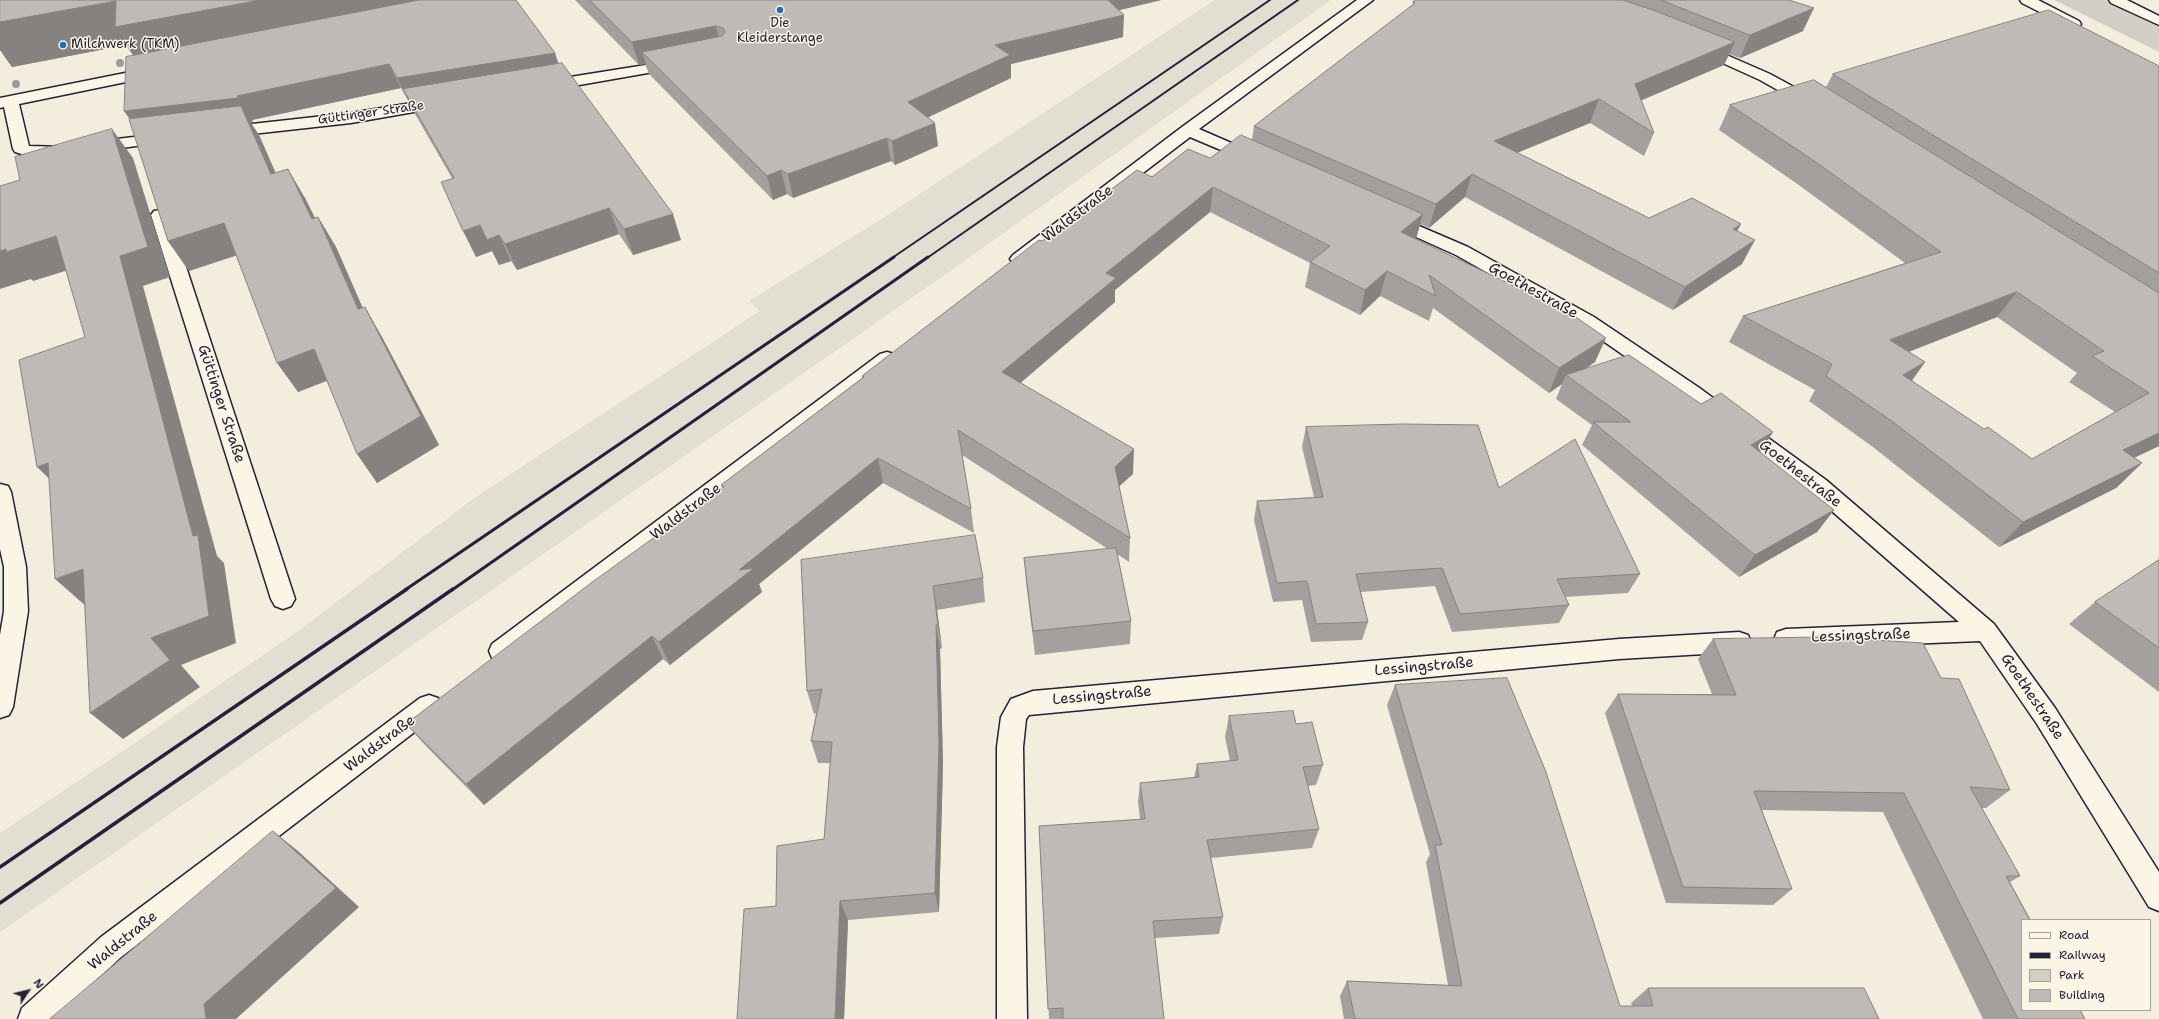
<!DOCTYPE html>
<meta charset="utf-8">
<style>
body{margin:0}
#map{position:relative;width:2159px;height:1019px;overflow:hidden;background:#f3edde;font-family:"Shantell Sans",sans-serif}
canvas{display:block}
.legend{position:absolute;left:2021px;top:919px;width:130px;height:92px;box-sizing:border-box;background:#fcf5e5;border:1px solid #a5a1a1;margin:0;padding:5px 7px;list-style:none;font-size:12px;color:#22223b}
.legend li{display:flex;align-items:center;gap:8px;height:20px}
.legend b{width:20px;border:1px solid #a5a1a1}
.north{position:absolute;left:8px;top:971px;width:40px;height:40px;-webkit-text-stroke:3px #fcf5e5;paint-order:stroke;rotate:55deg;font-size:11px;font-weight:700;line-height:16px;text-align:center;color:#22223b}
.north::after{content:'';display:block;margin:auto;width:14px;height:18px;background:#22223b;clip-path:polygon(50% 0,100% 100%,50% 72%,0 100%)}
</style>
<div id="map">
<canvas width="2159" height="1019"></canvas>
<ul class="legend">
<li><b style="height:5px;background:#fcf5e5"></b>Road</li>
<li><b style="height:5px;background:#22223b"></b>Railway</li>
<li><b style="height:11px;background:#d4cfc6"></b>Park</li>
<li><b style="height:11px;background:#bfbab6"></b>Building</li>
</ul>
<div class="north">N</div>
</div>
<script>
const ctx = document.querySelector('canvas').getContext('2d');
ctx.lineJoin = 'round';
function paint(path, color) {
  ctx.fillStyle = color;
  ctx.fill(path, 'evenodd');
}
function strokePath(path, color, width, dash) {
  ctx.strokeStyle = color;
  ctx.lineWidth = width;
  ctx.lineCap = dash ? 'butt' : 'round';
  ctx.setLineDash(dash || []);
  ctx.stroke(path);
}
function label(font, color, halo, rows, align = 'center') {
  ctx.font = font + ' "Shantell Sans",sans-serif';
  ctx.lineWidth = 3;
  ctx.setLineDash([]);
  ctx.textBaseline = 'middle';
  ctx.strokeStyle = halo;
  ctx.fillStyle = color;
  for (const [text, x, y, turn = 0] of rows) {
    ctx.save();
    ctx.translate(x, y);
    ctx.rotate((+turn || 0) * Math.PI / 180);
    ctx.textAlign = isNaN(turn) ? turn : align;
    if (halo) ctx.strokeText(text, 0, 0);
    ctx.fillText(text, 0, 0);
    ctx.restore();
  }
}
paint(new Path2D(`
 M1215 0H1331L946 274 0 932V833L123 751 298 631 477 496 760 311 749 301 891 213Z`), '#e3ded2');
paint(new Path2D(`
 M2054 0H2105L2159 27V52Z`), '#d4cfc6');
const minor = new Path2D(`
 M1357 0H1373L1199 129 1259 155 1261 158 1259 161H1247L1190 137 1025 263 1019 265 1013 263 1010 259 1013 255 1182 127Z
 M2020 0H2038L2079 21 2081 24 2079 27H2069L2022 3Z
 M2109 0H2127L2159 16V25L2111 3Z
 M1699 43 1770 74 1818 100 1820 103 1818 106H1806L1760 80 1694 50 1692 47 1694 44Z
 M677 60 682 61 684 64 682 67 545 91 540 89 537 86 540 83 545 81Z
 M155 67 160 69 163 72 160 75 19 104 29 146 65 147 67 150 65 153C48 158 32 158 15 152L13 149 4 107 0 108V98Z
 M442 98 448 100 450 103 448 106 351 123 225 137 219 135 217 132 219 129 225 127 351 113Z
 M167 133 173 135 175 138 173 141 92 152 86 150 84 147 86 144 92 142Z
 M160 210 166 211 169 215 295 599 291 606 283 609 275 606 271 599 151 215 154 211Z
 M1391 214 1468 247 1594 317 1698 387 1826 480 1994 624 2055 708 2159 872V911L2149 907 2037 724 1980 641 1786 649 1777 646 1774 639 1777 632 1786 629 1959 622 1810 492 1684 397 1580 325 1456 255 1385 223 1382 219 1385 215Z
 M887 352 894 354 897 359 894 364 510 658 501 661 492 658 489 651 492 644 880 354Z
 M0 484 8 486 11 492 26 567 28 611 13 707 9 715 0 718V635L4 611V567L0 549Z
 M1739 632 1748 635 1751 642 1748 649 1739 652 1619 659 1029 715 1026 719 1023 747 1027 1019H997V747L1001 717 1011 699 1033 691 1619 639Z
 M429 695 438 698 442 706 438 714 121 957 55 1019H18L22 1008 101 937 420 698Z`);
strokePath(minor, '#22223b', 3);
paint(minor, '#fcf5e5');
strokePath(new Path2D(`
 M892 258 1270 0
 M927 258 1298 0`), '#22223b', 2);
strokePath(new Path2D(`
 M405 590 894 257
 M452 590 928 257`), '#22223b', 3);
strokePath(new Path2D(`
 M0 867 407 589
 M0 903 453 589`), '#22223b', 3.5);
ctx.fillStyle = '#9d9a9b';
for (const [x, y] of [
 [120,63],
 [16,84]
]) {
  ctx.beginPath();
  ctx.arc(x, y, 4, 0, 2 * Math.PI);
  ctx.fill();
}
paint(new Path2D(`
 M0 0 555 53 558 63 681 240 633 255 619 234 517 270 511 261 499 265 492 251 476 257 452 178 415 114 410 102H409L401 88 252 120 253 122 251 123 259 135 275 173 305 198 315 218 318 217 336 247 363 308 382 337 439 445 377 483 327 381 298 392 236 255 189 271 168 241 130 118 134 56 126 45 12 67 0 50Z
 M575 0H1161L1119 10 1123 37 1011 64V78L928 117 938 146 895 165 891 161 793 198 787 194 773 200 649 74 645 64 639 65Z
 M1416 0H1789L1803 31 1740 58 1729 54 1724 65 1641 100 1654 133 1644 156 1590 123 1517 153 1649 218 1737 231 1742 264 1673 310 1465 197 1429 228 1420 224 1416 239 1595 362 1584 370 1701 404 1773 432 1760 452 1834 510 1817 532 1739 577 1582 445 1592 425 1556 399 1562 384 1549 393 1433 308 1429 321 1380 296 1360 315 1305 287 1310 263 1210 212 1115 290V302L1020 383 1133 474 1119 486 1130 538 1129 562 1117 554 1131 621 1130 644 1035 655 1026 582 1024 558 1108 549 962 455 971 509 974 533 883 483 759 584 762 592 670 665 663 659 484 805 425 745 406 724 722 488 721 485 862 378V376L1042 241 1152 177 1210 158 1252 140 1254 126 1413 5V2Z
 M2159 66V446L2134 458 2142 463 2116 488 1999 547 1873 447 1809 401 1815 390 1729 342 1743 316 1905 263 1796 183 1719 130 1730 105 1826 87 1833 74ZM1997 317 2077 373 2069 382 2115 412 2032 459 1984 429 1912 381 1925 362 1909 352Z
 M1306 427 1499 488 1640 574 1628 593 1565 597 1569 605 1559 623 1452 632 1435 586 1361 592 1368 622 1362 640 1311 642 1302 600 1273 602 1254 520 1257 501 1314 497 1302 447Z
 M801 560 983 578 985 602 937 610 942 648 940 649 943 764 939 912 848 920 844 1019H737L776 906 824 839 830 763H818L811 741 816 713 814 714 807 691Z
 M2159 560V692L2069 624 2095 602Z
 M1713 639 1941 678 2010 790 1986 808H1982L2020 876 2010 882 2085 1019H1983L1883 812 1762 810 1792 889 1773 905 1666 903 1605 713 1618 694H1712L1698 659Z
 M1395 685 1620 1006H1632L1631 1003 1648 988 1879 1019H1344L1340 996 1347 981 1448 985 1426 862 1430 854 1387 705Z
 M1229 716 1296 724 1323 765 1316 785 1308 786 1319 829 1312 848 1211 858 1223 917 1219 934 1155 938 1164 1019H1049L1039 826 1140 819 1138 802 1140 783 1194 778 1197 764 1230 761 1225 737Z`), '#a4a09d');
paint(new Path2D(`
 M261 0H490L142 68 126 45 12 67 0 50V22L116 1Z
 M1100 0H1161L1100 15Z
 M1814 8 1803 31 1740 58 1750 35Z
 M1124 15 1123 37 1011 64V78L910 126 908 102 995 45Z
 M716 26 722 49 642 52 646 64 639 65 632 42Z
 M1735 42 1724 65 1626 107 1635 84Z
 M555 53 563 77 403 89 410 102H409L397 78Z
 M389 64 401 88 252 120 253 122 251 123 259 135 289 203 141 135 124 111 237 96Z
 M1599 99 1590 123 1487 165 1494 141Z
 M935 123 938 146 895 165 892 141Z
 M112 129 133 158 170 277 143 286 217 556 224 563 236 643 181 665 200 687 123 739 90 713 151 638 120 256Z
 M887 138 891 161 793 198 788 174Z
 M288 169 305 198 330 249 312 219Z
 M781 170 787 194 773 200 767 176Z
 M1472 174 1465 197 1429 228 1436 204Z
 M1213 187 1210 212 1115 290V302L1004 397 1002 372 1106 273Z
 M609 208 619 234 517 270 505 244Z
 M673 214 681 240 633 255 624 229Z
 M1423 214 1416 239 1395 257 1401 232Z
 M318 217 336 247 376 339 358 309Z
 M224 223 244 253 189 271 168 241Z
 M1741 224 1729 247 1733 229Z
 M480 225 492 251 476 257 463 231Z
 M499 235 511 261 499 265 487 240Z
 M56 236 81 266 33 281 31 279 0 289V251Z
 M1755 240 1742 264 1673 310 1685 287Z
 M1387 271 1380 296 1360 315 1365 290Z
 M2017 292 1997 317 1872 366 1890 340Z
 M365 307 382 337 439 445 377 483 357 454Z
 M1606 338 1595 362 1571 378 1566 375 1562 384 1549 393 1559 368Z
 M314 349 333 378 298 392 277 363Z
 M1925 362 1906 388 1903 375Z
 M1773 432 1758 455 1751 445Z
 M2159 433V446L2097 475 2123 450Z
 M1134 449 1133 474 1114 491 1115 467Z
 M878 458 883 483 759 584 762 592 670 665 659 642 739 570Z
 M48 463 67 496 37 467Z
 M2142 463 2116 488 1999 547 2023 522Z
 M1834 510 1817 532 1739 577 1755 555Z
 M83 569 87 607 55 579Z
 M933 586 937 610 942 648 938 625Z
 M936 625 940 649 943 764 939 912 935 893Z
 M652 636 663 659 484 805 466 784Z
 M273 831 298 851 359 907 236 1019H206L204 1004Z
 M840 901 848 920 844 1019H835Z`), '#86827f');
const building = new Path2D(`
 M0 0H261L115 27 116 1 0 22Z
 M419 0H516L555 53 397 78 389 64 237 96 238 98 124 111 126 57Z
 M590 0H1108L1124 15 995 45 1010 55 908 102 935 123 892 141 887 138 788 174 781 170 767 176 642 52 722 36 725 32 723 28 716 26 632 42Z
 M1416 0H1623L1653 10 1735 42 1635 84 1654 133 1599 99 1494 141 1649 218 1692 198 1741 224 1733 229 1755 240 1685 287 1472 174 1436 204 1254 126 1415 3 1413 2Z
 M1661 0H1789L1814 8 1750 35Z
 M2049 10 2159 66V273L1833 74Z
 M562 63 673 214 624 229 609 208 505 244 499 235 487 240 480 225 463 231 441 182 454 178 403 89Z
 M1814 80 2159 293V433L2123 450 2142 463 2023 522 1893 422 1826 376 1832 364 1743 316 1941 252 1810 158 1730 105ZM2017 292 2104 351 2092 356 2149 393 2032 459 1988 427 1984 429 1903 375 1925 362 1890 340Z
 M241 106 271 174 288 169 312 219 318 217 358 309 365 307 421 416 357 454 314 349 277 363 224 223 168 241 129 119Z
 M112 129 148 247 120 256 193 536 198 535 209 616 151 638 170 660 90 713 83 569 55 579 48 463 37 467 19 360 85 337 56 236 7 252 6 249 0 251V186L20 180 15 157Z
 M1241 135 1423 214 1401 232 1567 311 1606 338 1559 368 1429 275 1436 296 1387 271 1365 290 1310 262 1330 246 1213 187 1106 273 1116 278 1002 372 1134 449 1115 467 1130 538 958 430 971 509 878 458 739 570 754 568 659 642 652 636 466 784 406 724 591 583 724 487 721 485 864 377 862 376 1039 240 1042 241 1137 170 1152 177 1188 149 1210 158Z
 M1629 355 1701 404 1721 393 1773 432 1751 445 1834 510 1755 555 1593 422H1631L1566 375Z
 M1403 424 1478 425 1499 488 1575 439 1640 574 1557 579 1569 605 1460 614 1442 568 1356 574 1368 622 1316 624 1307 581 1277 583 1257 501 1323 497 1306 427Z
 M975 535 983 578 933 586 938 625H936L939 742 935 893 840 901 835 1019H737L744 909 776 906 777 846 824 839 832 742 811 741 822 689 807 691 801 560Z
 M1116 548 1131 621 1033 631 1024 558Z
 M2159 560V648L2095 602Z
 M1826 637 1923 643 1941 678 1959 679 2010 790 1970 787 2020 876H2006L2030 920H2022V1010H2080L2085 1019H2018L1904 793 1754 791 1792 889 1683 887 1618 694 1736 695 1713 639Z
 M1507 678 1546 772 1620 1006H1653L1648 988H1864L1879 1019H1355L1347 981 1462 986 1435 845H1442L1395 685Z
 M1293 711 1296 724 1312 722 1323 765 1303 767 1319 829 1207 840 1223 917 1153 921 1164 1019H1063V1008L1048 1009 1039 826 1145 819 1140 783 1199 777 1197 764 1238 760 1229 716Z
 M273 831 336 888 204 1004 206 1019H50Z`);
paint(building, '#bfbab6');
strokePath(building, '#86827f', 1);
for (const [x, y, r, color] of [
 [780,10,4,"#1f6fb2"],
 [63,45,4,"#1f6fb2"]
]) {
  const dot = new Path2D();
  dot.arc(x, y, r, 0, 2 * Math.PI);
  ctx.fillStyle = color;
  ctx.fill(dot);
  strokePath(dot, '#fcf5e5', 1.5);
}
label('13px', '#22223b', '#fcf5e5', [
 ["Die",780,24],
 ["Kleiderstange",780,39],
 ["Milchwerk (TKM)",71,45,"left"]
]);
label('13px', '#22223b', '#fcf5e5', [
 ["Güttinger Straße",371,113,-8]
]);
label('15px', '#22223b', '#fcf5e5', [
 ["Waldstraße",1078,214,-37],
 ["Goethestraße",1533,291,29],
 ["Güttinger Straße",221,404,72],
 ["Goethestraße",1800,474,38],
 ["Waldstraße",686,512,-37],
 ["Lessingstraße",1861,636,-2],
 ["Lessingstraße",1424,667,-5],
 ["Lessingstraße",1102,696,-5],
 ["Goethestraße",2032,697,56],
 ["Waldstraße",380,744,-37],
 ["Waldstraße",123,941,-39]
]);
</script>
